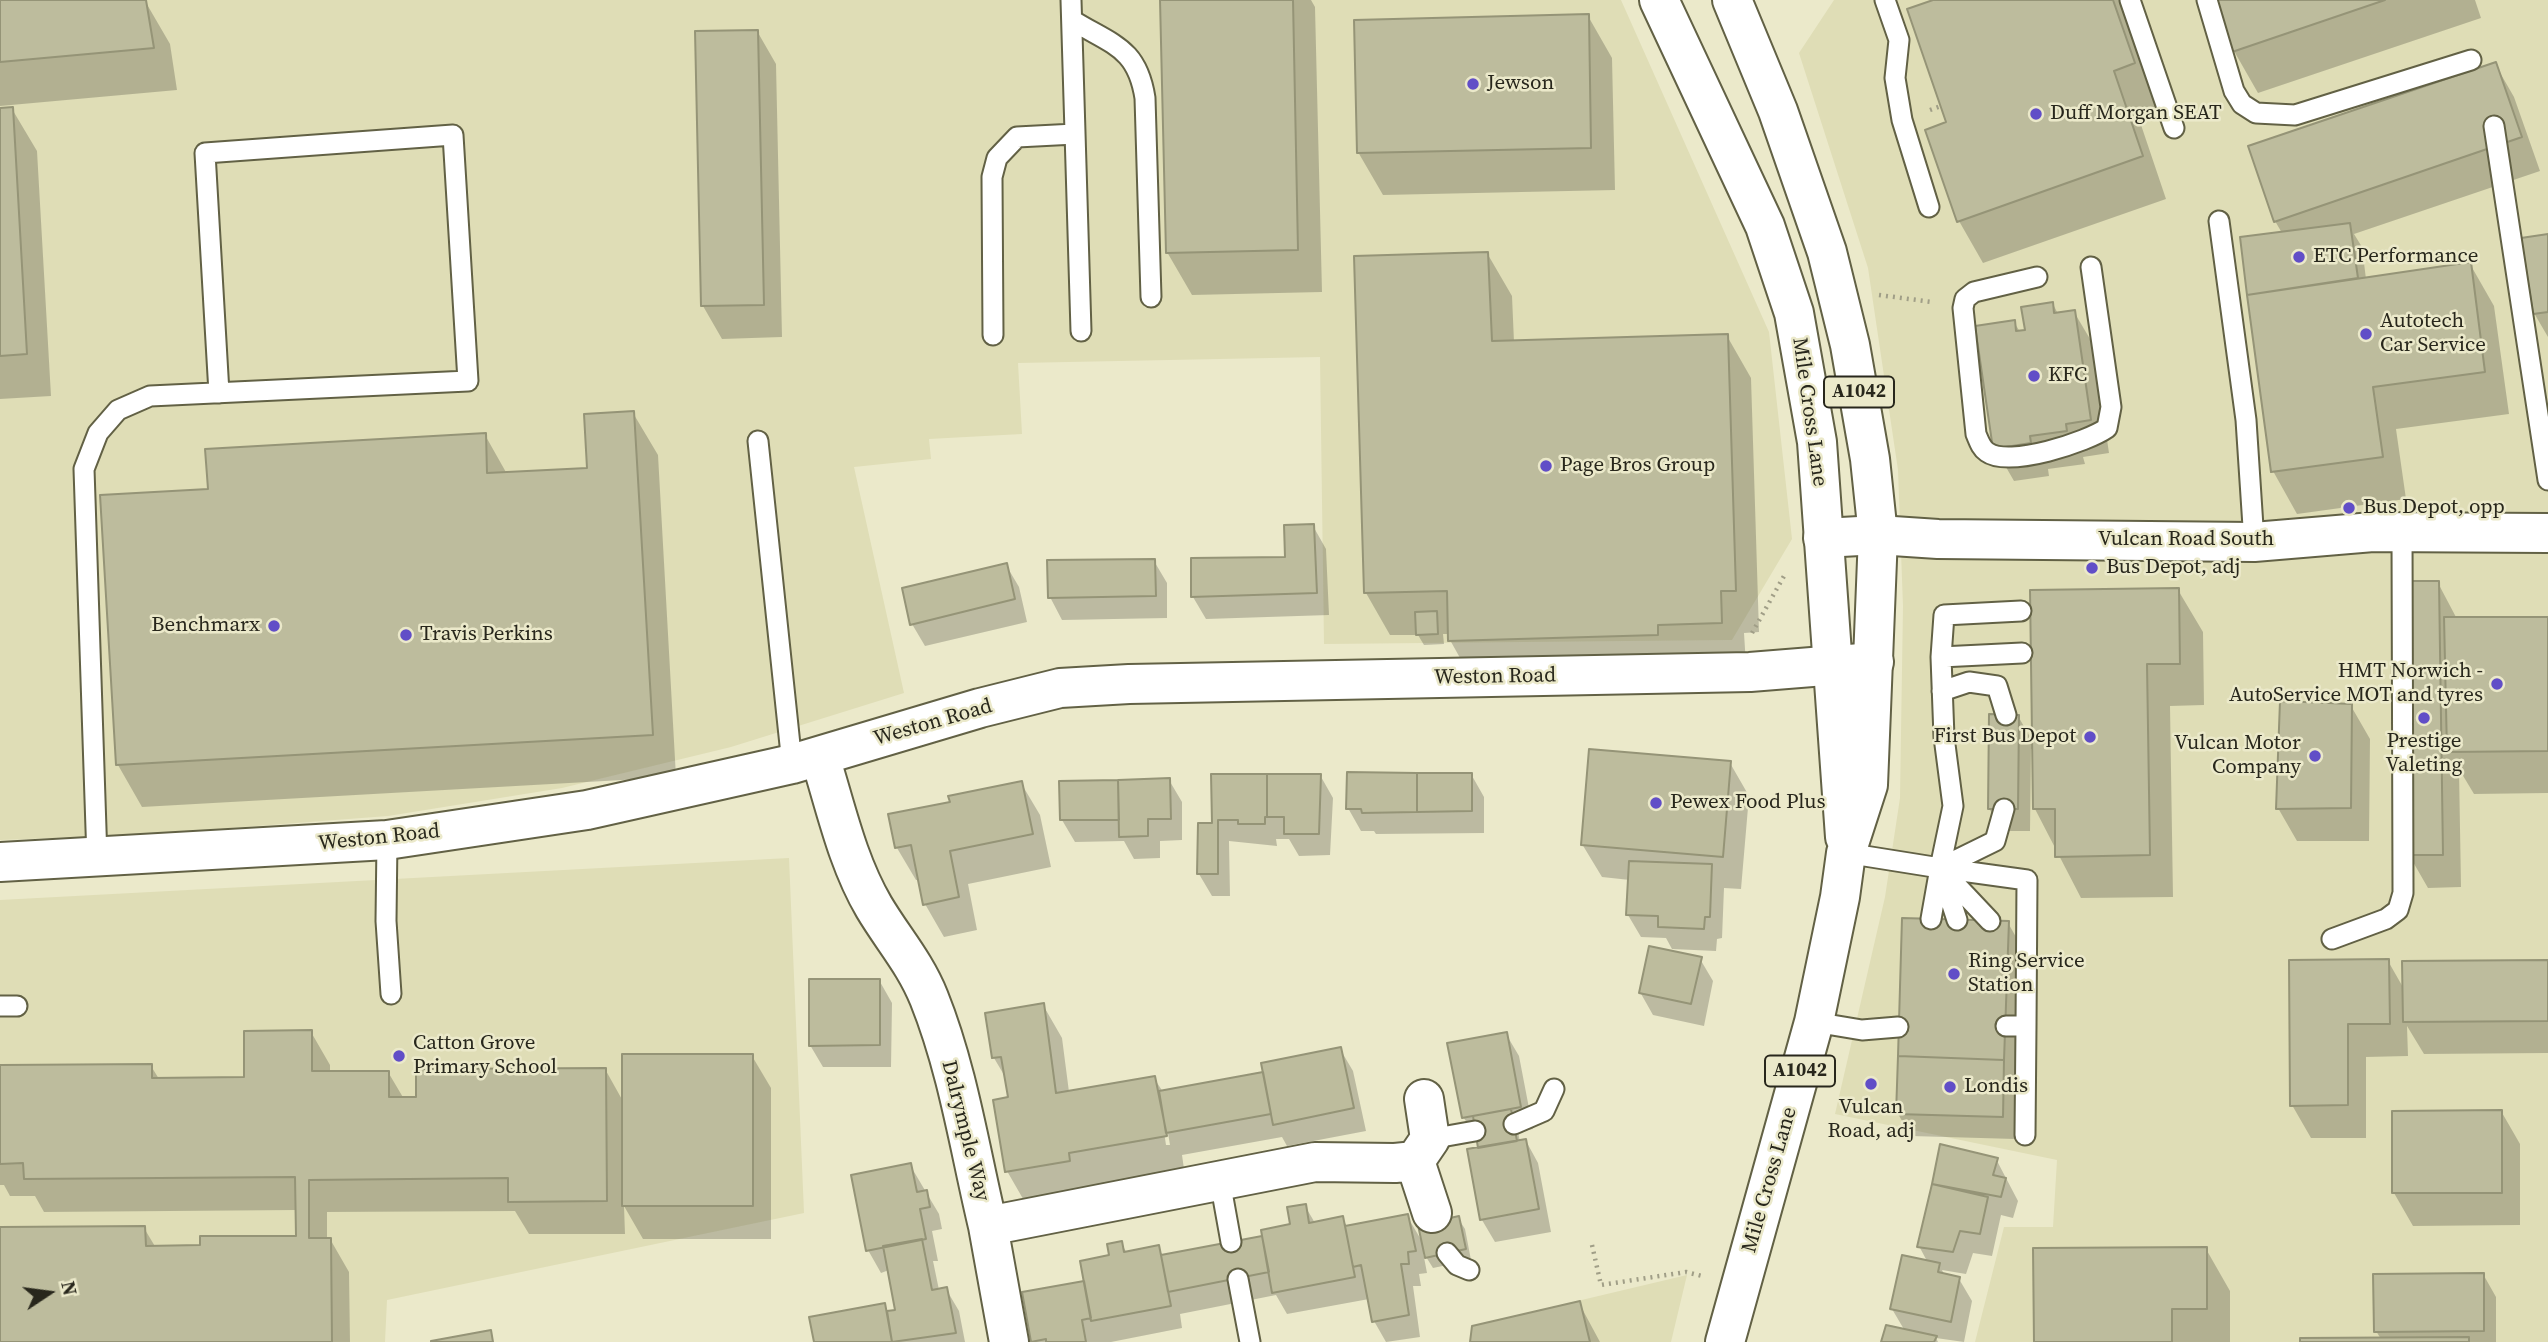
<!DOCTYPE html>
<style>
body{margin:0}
#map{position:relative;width:2548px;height:1342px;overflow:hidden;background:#ebe9ca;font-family:"Source Serif 4",serif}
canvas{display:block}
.north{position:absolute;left:14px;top:1258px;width:70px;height:70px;-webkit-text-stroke:5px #ebe9ca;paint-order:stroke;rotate:77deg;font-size:19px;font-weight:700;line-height:28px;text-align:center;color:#28271c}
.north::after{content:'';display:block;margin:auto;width:24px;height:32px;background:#28271c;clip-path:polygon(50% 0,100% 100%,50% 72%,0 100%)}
</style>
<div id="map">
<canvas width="2548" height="1342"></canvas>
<div class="north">N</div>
</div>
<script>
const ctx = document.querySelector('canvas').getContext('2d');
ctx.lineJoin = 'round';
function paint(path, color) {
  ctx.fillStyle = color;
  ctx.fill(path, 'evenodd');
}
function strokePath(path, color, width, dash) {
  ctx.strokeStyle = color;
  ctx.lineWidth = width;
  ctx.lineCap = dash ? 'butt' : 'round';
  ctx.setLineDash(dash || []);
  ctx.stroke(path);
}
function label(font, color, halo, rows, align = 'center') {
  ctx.font = font + ' "Source Serif 4",serif';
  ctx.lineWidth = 5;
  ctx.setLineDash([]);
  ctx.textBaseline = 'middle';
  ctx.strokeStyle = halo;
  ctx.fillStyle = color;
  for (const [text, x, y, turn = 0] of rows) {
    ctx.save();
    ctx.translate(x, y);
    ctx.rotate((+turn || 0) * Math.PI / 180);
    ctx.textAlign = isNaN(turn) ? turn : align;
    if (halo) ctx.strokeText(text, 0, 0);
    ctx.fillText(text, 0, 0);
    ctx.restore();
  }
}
paint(new Path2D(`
 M0 0H1621L1769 332 1792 539 1732 640 1324 644 1320 357 1018 363 1022 434 929 439 931 459 854 467 904 693 731 747 562 788 388 816 138 835 0 840Z
 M1834 0H2548V1342H1975L2004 1227H2053L2057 1160 1835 1114 1885 897 1900 798 1903 606 1898 470 1868 268 1799 53Z
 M789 858 804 1213 387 1300 385 1342H0V900Z
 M1687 1275 1671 1342H1470L1472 1326Z`), '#dfddb6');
paint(new Path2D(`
 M0 0 145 1 170 44 177 90 0 106Z
 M1162 0H1311L1315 7 1322 292 1192 295 1167 252Z
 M1938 0H2121L2158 106 2137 113 2166 199 1983 263 1959 221Z
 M2217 0H2475L2481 18 2258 93 2234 51Z
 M1588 16 1612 58 1615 190 1383 195 1358 152Z
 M757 31 776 64 782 337 722 339 703 306Z
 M2495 64 2514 97 2540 171 2354 234 2362 247 2366 279 2470 264 2494 306 2509 414 2396 429 2406 499 2297 514 2273 471 2242 238 2282 233 2275 221Z
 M12 109 37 151 51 396 0 399V110Z
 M2548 235V337L2534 313Z
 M1487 253 1512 296 1514 342 1727 336 1751 378 1759 632 1744 633 1746 665 1474 683 1450 640 1449 634H1443L1444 644 1424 645 1418 635H1390L1366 593 1356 257Z
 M2053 304 2058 314 2074 312 2093 344 2109 453 2083 457 2085 464 2048 469 2049 476 2014 481 1995 448 2014 322 2020 332 2027 331Z
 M633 413 658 455 676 777 142 807 118 765 102 497 210 491 485 435 507 474 589 469Z
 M1313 526 1326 549 1329 615 1206 619 1193 597 1286 558Z
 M1154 561 1167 583V618L1062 620 1050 597Z
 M1006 565 1019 587 1027 622 925 646 912 624Z
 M2438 583 2457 619H2548V793L2474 794 2459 769 2461 887 2428 888 2409 855Z
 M2178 590 2203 632 2204 705 2170 706 2173 897 2081 898 2035 809 2034 749H2031L2030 831H2002L1989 808 2018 716 2034 744Z
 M2351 706 2370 739 2369 841H2297L2278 808Z
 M1730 763 1749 796 1741 889 1724 888 1722 938 1717 939 1716 951 1672 949 1666 938 1641 937 1628 915 1630 880 1602 877 1582 844Z
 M1471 774 1484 797V833L1376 834 1374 831H1361L1348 808Z
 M1320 775 1333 798 1330 855 1299 856 1289 839H1276L1277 846 1229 841 1230 896H1212L1199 874 1213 825V776Z
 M1169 780 1182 802V840L1160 841V858L1134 859 1124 841 1075 842 1062 820Z
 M1021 783 1040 815 1051 867 968 884 977 930 944 937 925 904 920 880H916L897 848 952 803Z
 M2008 923 2027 956 2015 1139 1911 1136 1898 1114Z
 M1700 959 1713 981 1704 1026 1653 1015 1640 992Z
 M2388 961 2404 989 2548 962V1053L2424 1054 2407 1026 2408 1056 2366 1057V1138H2311L2292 1105Z
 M879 980 892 1003 891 1067H823L810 1045Z
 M1043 1005 1062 1038 1069 1092 1154 1078 1163 1092 1266 1074 1340 1049 1353 1071 1366 1131 1287 1146 1282 1137 1182 1155 1184 1169 1087 1186 1088 1194 1026 1204 1007 1171 1010 1099 1007 1080 994 1058ZM1163 1125 1168 1133 1170 1145H1166Z
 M311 1032 330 1065V1073L388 1072 404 1099 605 1069 624 1103 752 1056 771 1088V1239H643L624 1206 625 1234H529L515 1211 327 1212V1240L330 1239 349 1272 350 1342H0V1228H144L156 1248 202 1247 297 1238V1210L44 1212 35 1196H10L4 1185H0V1067L151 1066 159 1079H246Z
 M1506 1034 1519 1056 1533 1129 1518 1132 1520 1142 1526 1141 1538 1163 1551 1232 1495 1242 1482 1220 1479 1139 1463 1117Z
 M2501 1111 2520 1144V1225L2413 1226 2394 1193Z
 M1941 1146 1996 1159 2018 1201 2013 1218 2001 1215 1992 1256 1973 1253 1966 1274 1942 1270 1945 1276 1959 1279 1972 1301 1964 1342 1936 1338 1938 1342H1883L1905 1331 1892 1309 1928 1263 1919 1246Z
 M910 1165 939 1214 942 1229 932 1231 938 1261H933L939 1290 946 1289 959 1311 965 1342H816L884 1305 888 1313 897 1311 889 1270 881 1273 868 1250Z
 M1305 1206 1315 1223 1342 1218 1348 1228 1407 1216 1423 1243 1458 1218 1465 1229 1471 1260 1433 1268 1423 1252 1427 1273 1419 1274 1421 1286H1413L1420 1337 1386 1342 1374 1321 1369 1299 1287 1314 1276 1295 1180 1314 1182 1328 1111 1342H1033L1024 1294 1086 1282 1121 1243 1127 1253 1158 1247 1163 1257 1264 1237 1292 1226Z
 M2206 1249 2230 1291V1342H2035Z
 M2483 1274 2496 1297V1342H2302L2381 1339 2376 1331Z
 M1579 1303 1600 1342H1472Z`), '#0003');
const building = new Path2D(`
 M0 0H146L154 48 0 62Z
 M1160 0H1293L1298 250 1166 253Z
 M1933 0H2113L2135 63 2114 71 2143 156 1957 222 1925 130 1946 122 1907 9Z
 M2215 0H2385L2232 52Z
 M1589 14 1591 148 1357 153 1354 20Z
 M758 30 764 305 701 306 695 31Z
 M2496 62 2522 137 2274 222 2248 146Z
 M13 107 27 354 0 356V108Z
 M2350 223 2358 278 2247 295 2240 237Z
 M2548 234V312L2533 314 2521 238Z
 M1488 252 1492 341 1728 334 1736 591H1721L1722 623 1658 625V635L1448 641 1447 591 1364 593 1354 256Z
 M2471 262 2485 372 2373 387 2383 457 2271 472 2247 295Z
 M2053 302 2054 313 2075 310 2091 420 2066 424 2067 431 2030 436 2031 443 1993 449 1975 326 2015 320 2016 331 2025 330 2021 307Z
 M634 411 653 735 116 765 100 495 208 489 205 449 486 433 487 473 587 468 584 414Z
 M1314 524 1317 593 1191 597V558L1285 557 1284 525Z
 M1155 559 1156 596 1048 598 1047 560Z
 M1007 563 1015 599 910 625 902 588Z
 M2408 581H2439L2443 855H2407Z
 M2179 588 2180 664H2147L2150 855 2055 857V809H2033L2030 590Z
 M1437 611 1438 634 1416 635 1415 612Z
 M2444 617H2548V751L2447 752Z
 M2280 701 2352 704 2351 808 2276 809Z
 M1989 714 2019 715 2018 809H1988Z
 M1589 749 1731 761 1723 857 1581 845Z
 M1347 772 1417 773V812L1362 813 1361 809H1346Z
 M1417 773H1472V811L1417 812Z
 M1211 774H1267V817H1265V824H1238V820H1218V874H1197L1198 823H1212Z
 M1267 774H1321L1319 834H1284V817H1267Z
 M1170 778 1171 819H1148V836L1119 837 1118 780Z
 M1118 780 1119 820H1060L1059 781Z
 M1022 781 1033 834 950 851 959 897 923 905 911 845 895 848 888 814 950 802 948 796Z
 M1629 861 1712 864 1710 917H1705L1704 929 1658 927V916L1626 915Z
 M1902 918 2009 921 2004 1060 1898 1056Z
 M1649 946 1702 957 1691 1004 1639 993Z
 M2389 959 2390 1024H2348V1105L2290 1106 2289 960Z
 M2548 960V1021L2403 1022 2402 961Z
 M809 979H880V1045L809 1046Z
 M1044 1003 1056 1093 1155 1076 1167 1136 1069 1153 1070 1161 1005 1172 993 1100 1008 1097 1001 1057 992 1058 985 1013Z
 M312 1030V1071H389V1097H416V1069L606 1068 607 1201 508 1202V1178L309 1180V1238H331L332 1342H0V1227L145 1226 146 1246 200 1245V1236H296L295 1177 24 1179 23 1163 0 1164V1065L152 1064V1078L244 1077V1031Z
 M1507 1032 1521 1107 1462 1118 1447 1043Z
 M1341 1047 1354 1108 1273 1125 1261 1063Z
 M622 1054H753V1206H622Z
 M1898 1056 2004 1060 2003 1117 1896 1114Z
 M1263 1072 1271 1114 1166 1133 1159 1091Z
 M1511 1109 1517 1141 1478 1148 1473 1116Z
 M2502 1110V1193H2392V1111Z
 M1526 1139 1539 1209 1480 1220 1467 1149Z
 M1940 1144 1998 1158 1993 1175 2006 1178 2001 1197 1932 1184Z
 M911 1163 917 1192 927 1190 930 1207 920 1209 926 1239 866 1251 851 1175Z
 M1932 1184 1988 1197 1980 1234 1960 1231 1953 1252 1917 1247Z
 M1306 1204 1309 1223 1343 1216 1355 1277 1272 1293 1261 1230 1290 1224 1287 1207Z
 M1408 1214 1416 1251 1408 1252 1409 1264H1401L1409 1315 1372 1322 1361 1265 1353 1267 1345 1226Z
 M1459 1216 1466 1249 1425 1258 1418 1225Z
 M1262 1236 1269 1272 1168 1292 1161 1255Z
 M922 1239 932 1290 947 1287 956 1333 892 1342 887 1311 895 1310 883 1246Z
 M1122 1241 1124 1252 1159 1245 1171 1306 1091 1321 1080 1261 1109 1255 1107 1244Z
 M2207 1247V1309H2172V1342H2034L2033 1248Z
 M1902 1255 1940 1263 1938 1272 1960 1277 1951 1322 1890 1309Z
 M2484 1273V1331L2374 1332 2373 1274Z
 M1084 1281 1091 1318 1082 1320 1086 1342H1046V1339L1031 1342 1022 1292Z
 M1580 1301 1590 1342H1470L1472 1326Z
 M885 1303 892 1342H814L809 1317Z
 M1886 1325 1937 1336 1934 1342H1881Z
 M491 1330 493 1342H431V1341Z
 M2469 1337V1342H2300V1338Z`);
paint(building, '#bdbc9d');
strokePath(building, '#959477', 2);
const service = new Path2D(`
 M1071 0 1081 331
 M1885 0 1899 40 1895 78 1902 120 1929 207
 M2130 0 2174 128
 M2207 0 2234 91 2242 104 2256 113 2295 115 2471 60
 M1072 20C1112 45 1137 47 1145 98L1151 297
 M2494 126 2548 480
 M2219 221 2246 420 2254 542
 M2037 277 1974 292 1965 299 1963 308 1976 434C1979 441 1981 448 1987 452 2009 468 2087 442 2107 428L2111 407 2091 267
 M993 335 992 177 997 158 1017 137 1075 134
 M758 441 792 764
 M1941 657 2022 653
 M1942 691 1969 682 1997 686 2006 715
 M387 840 386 921 391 994
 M1846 853 1940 868 1931 919
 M97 859 84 469 98 433 118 410 150 396 468 381 453 135 205 153 219 393
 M1940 868 1995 841 2004 809
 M1957 920 1940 868 1990 921
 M2332 939 2386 919 2398 910 2403 893 2402 533
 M0 1006H17
 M1814 1022 1862 1030 1898 1027
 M2006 1026H2026L2027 880 1940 868 1953 806 1944 737 1941 657 1944 615 2021 611
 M1514 1124 1544 1111 1554 1089
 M2025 1135 2026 1026
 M1430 1139 1475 1131
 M1220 1181 1231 1242
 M1447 1253 1457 1265 1469 1270
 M1238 1279 1250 1342`);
const minor = new Path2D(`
 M1823 538 1878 535 1938 539 2254 542 2373 532 2548 533
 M820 757C836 808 847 861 874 907 893 939 915 963 929 998 958 1070 970 1151 988 1226L1315 1162 1395 1163 1415 1161 1430 1139 1424 1099
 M0 862 387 840 587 810 792 764 980 708 1060 688 1129 684 1750 672 1874 662
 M1415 1161 1432 1213
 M988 1226 1009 1342`);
const trunk = new Path2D(`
 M1659 0 1765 226 1794 313 1817 442 1845 837
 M1725 1342 1814 1022 1840 897 1846 853 1868 785 1878 535 1870 459 1850 345 1827 252 1778 111 1732 0`);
strokePath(service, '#626145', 23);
strokePath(minor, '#626145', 42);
strokePath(trunk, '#626145', 42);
strokePath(new Path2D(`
 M1930 110 1941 106
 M1879 295 1932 302
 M1752 633 1784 576
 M1592 1245 1601 1285 1686 1272 1702 1276`), '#a09e87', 4.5, [2, 5]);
strokePath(service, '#fff', 19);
strokePath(minor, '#fff', 38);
strokePath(trunk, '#fff', 38);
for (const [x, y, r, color] of [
 [1473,84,7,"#614ec7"],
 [2036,114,7,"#614ec7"],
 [2299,257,7,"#614ec7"],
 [2366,334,7,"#614ec7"],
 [2034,376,7,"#614ec7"],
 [1546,466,7,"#614ec7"],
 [2349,508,7,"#614ec7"],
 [2092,568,7,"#614ec7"],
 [274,626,7,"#614ec7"],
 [406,635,7,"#614ec7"],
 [2497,684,7,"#614ec7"],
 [2424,718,7,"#614ec7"],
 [2090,737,7,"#614ec7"],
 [2315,756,7,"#614ec7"],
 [1656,803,7,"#614ec7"],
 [1954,974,7,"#614ec7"],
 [399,1056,7,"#614ec7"],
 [1871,1084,7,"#614ec7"],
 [1950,1087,7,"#614ec7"]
]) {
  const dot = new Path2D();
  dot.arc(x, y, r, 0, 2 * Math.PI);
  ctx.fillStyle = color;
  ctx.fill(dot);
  strokePath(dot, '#ebe9ca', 2.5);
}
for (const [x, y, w] of [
 [1859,392,70],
 [1800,1071,70]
]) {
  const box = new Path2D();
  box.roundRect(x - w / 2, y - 15.5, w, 31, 5);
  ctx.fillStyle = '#ebe9ca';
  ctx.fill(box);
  strokePath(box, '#28271c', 2);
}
label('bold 19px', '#28271c', null, [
 ["A1042",1859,392],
 ["A1042",1800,1071]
]);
label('21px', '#28271c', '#ebe9ca', [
 ["Jewson",1487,84],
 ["Duff Morgan SEAT",2050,114],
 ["ETC Performance",2313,257],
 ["Autotech",2380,322],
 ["Car Service",2380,346],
 ["KFC",2048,376],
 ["Page Bros Group",1560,466],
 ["Bus Depot, opp",2363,508],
 ["Bus Depot, adj",2106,568],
 ["Benchmarx",260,626,"right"],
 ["Travis Perkins",420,635],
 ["HMT Norwich -",2483,672,"right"],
 ["AutoService MOT and tyres",2483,696,"right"],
 ["First Bus Depot",2076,737,"right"],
 ["Prestige",2424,742,"center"],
 ["Valeting",2424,766,"center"],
 ["Vulcan Motor",2301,744,"right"],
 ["Company",2301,768,"right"],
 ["Pewex Food Plus",1670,803],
 ["Ring Service",1968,962],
 ["Station",1968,986],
 ["Catton Grove",413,1044],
 ["Primary School",413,1068],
 ["Londis",1964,1087],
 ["Vulcan",1871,1108,"center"],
 ["Road, adj",1871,1132,"center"]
], 'left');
label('21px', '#28271c', '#ebe9ca', [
 ["Mile Cross Lane",1809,412,82],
 ["Vulcan Road South",2186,540],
 ["Weston Road",1495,677,-1],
 ["Weston Road",933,723,-16],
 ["Weston Road",379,838,-6],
 ["Dalrymple Way",965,1131,76],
 ["Mile Cross Lane",1770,1180,-74]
]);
</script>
